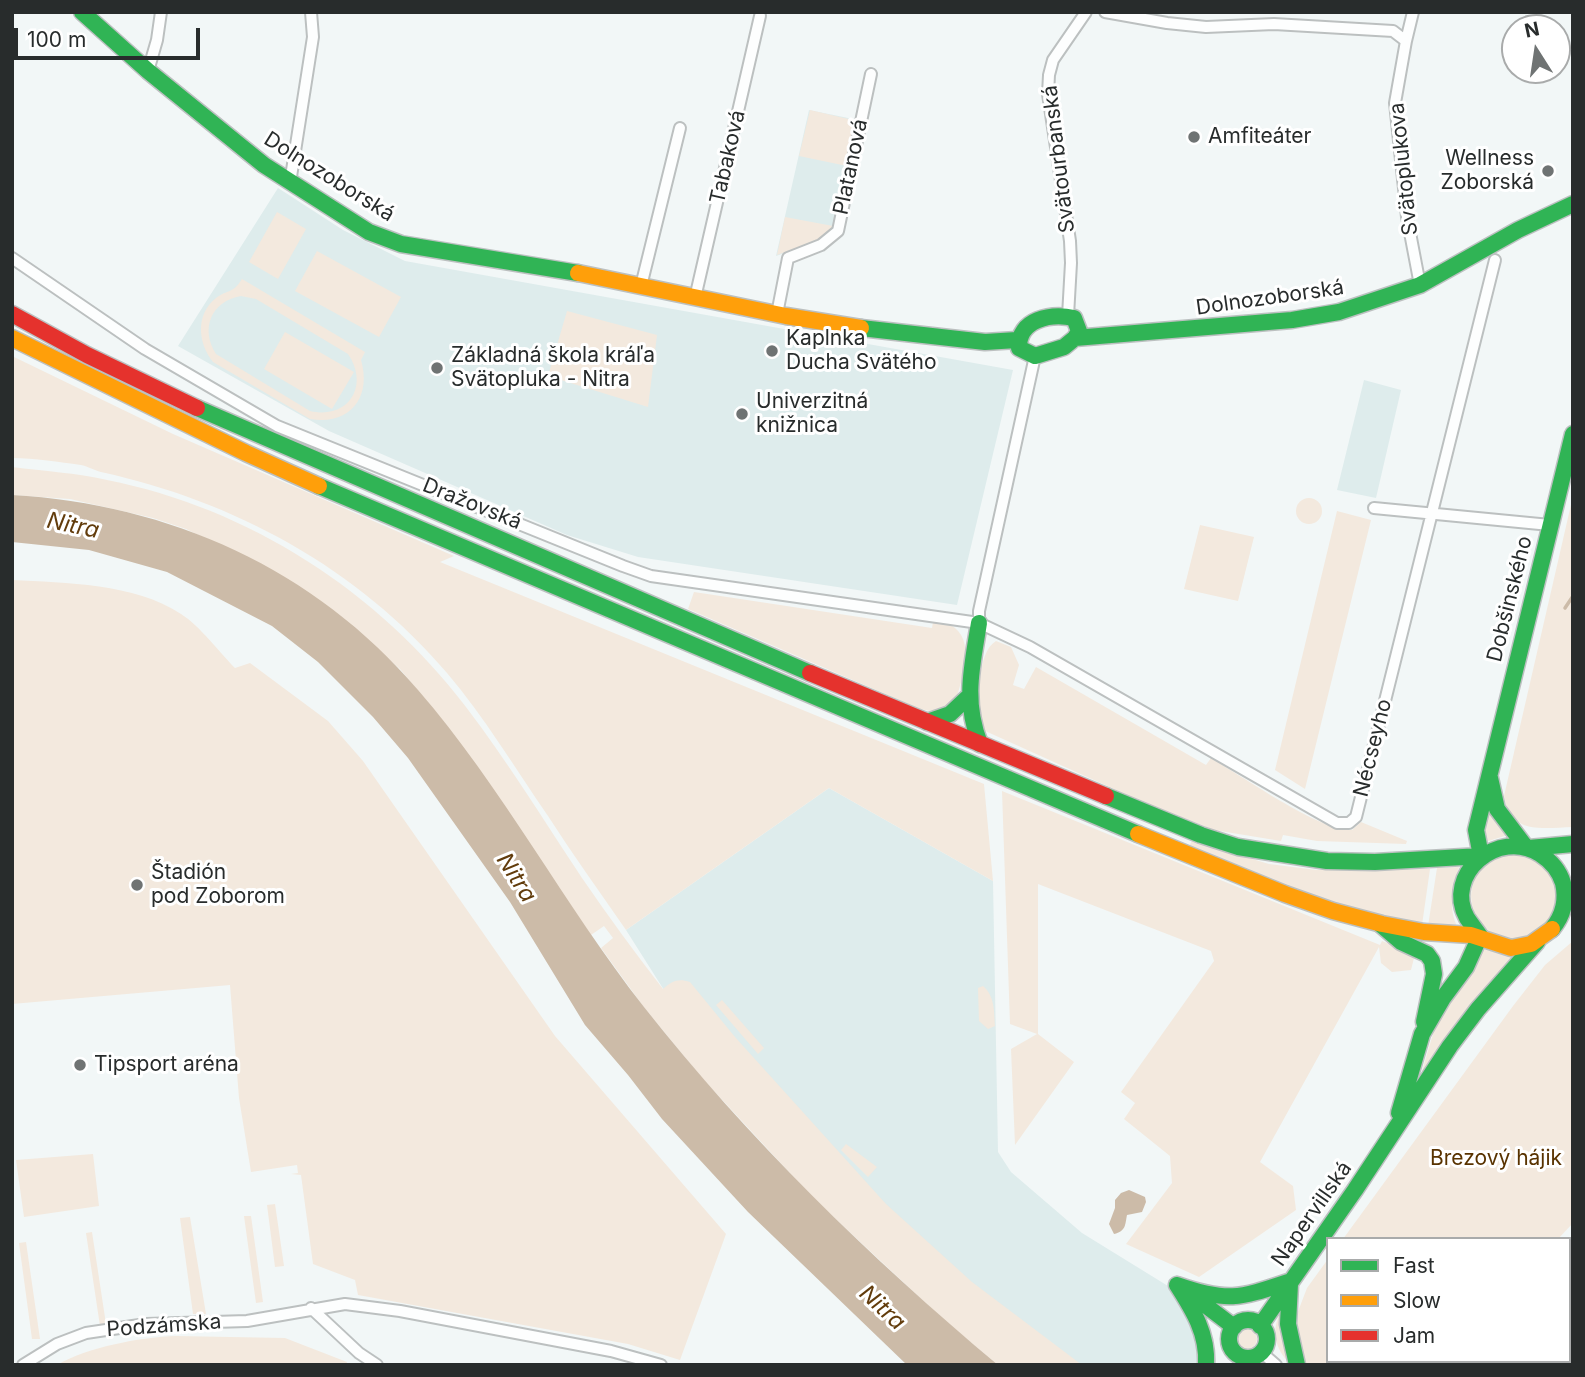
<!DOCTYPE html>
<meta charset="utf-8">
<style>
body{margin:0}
#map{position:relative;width:1585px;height:1377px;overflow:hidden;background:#f2f7f7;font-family:Inter,sans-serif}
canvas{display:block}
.frame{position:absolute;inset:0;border:14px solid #282c2c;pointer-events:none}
.legend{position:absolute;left:1326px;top:1237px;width:245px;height:126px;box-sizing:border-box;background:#fff;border:2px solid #a9abab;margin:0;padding:9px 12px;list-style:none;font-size:21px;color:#282c2c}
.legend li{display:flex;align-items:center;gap:14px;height:35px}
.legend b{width:35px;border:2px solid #a9abab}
.north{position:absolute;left:1501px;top:14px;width:70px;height:70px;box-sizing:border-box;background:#fff;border:2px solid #a9abab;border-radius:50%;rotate:348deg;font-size:19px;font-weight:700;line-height:28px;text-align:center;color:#282c2c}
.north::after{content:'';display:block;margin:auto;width:24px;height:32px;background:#6f7373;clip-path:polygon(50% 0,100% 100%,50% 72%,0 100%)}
.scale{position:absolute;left:14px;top:28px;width:186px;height:32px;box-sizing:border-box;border:4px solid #282c2c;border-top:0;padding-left:9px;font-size:21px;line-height:24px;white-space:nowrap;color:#282c2c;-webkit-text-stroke:5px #fff;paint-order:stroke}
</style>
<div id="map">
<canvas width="1585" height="1377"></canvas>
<div class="frame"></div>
<ul class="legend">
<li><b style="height:9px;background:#30b455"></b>Fast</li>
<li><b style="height:9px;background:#ff9f0a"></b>Slow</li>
<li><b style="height:9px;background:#e5322d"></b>Jam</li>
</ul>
<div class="north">N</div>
<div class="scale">100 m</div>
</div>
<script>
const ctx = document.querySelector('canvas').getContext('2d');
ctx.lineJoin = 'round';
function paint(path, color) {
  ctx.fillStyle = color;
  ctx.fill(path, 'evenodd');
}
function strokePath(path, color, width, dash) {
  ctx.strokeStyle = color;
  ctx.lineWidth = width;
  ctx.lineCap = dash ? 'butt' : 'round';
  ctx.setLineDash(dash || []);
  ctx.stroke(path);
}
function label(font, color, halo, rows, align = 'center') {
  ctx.font = font + ' Inter,sans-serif';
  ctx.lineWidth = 6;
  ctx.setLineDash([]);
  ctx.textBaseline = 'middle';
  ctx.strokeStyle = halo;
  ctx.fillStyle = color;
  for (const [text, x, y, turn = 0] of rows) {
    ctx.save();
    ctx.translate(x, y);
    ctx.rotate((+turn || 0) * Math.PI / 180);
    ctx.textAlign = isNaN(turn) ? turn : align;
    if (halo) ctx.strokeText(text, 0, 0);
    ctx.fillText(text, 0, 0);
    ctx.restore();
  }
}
paint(new Path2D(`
 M809 110 858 120 834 226 817 242 776 256Z
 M278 188 343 230 405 261 1013 370 957 605 638 557 567 535 329 431 178 346Z
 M1364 380 1401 390 1376 498 1337 490Z
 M829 788 993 881 998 1152 1011 1172 1082 1233 1168 1286 1179 1297 1199 1330 1201 1365H1040L664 990 626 930Z`), '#deecec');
paint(new Path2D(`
 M810 110 857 121 847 166 799 156Z
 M277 212 306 229 278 279 249 262Z
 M785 217 833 226 817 241 777 255Z
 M317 251 401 297 379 337 295 291Z
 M242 279 365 352 361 360C372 397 350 426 310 419L213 362C198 343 195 315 216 298 228 289 233 294 242 279ZM241 296 256 299 348 354C370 386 348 420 310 411L216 354C200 329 211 301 241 296Z
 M567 311 657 335 648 407 548 376Z
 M285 332 354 372 332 409 264 369Z
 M12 356 173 434 454 556 440 562 984 784 993 881 829 788 626 930C600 892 573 855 548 816 515 768 485 718 447 673 358 568 234 501 101 472 94 470 87 466 81 465 59 462 35 458 12 458Z
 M12 467C44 471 76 473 107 480 249 508 379 592 466 707 508 762 544 821 582 878 608 916 635 953 663 989 672 981 678 978 690 982L735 1037 886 1204 972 1282 1082 1365H998L945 1321 812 1197 702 1078 643 1006 601 948 613 938 604 926 591 935 447 726 400 669 331 609 292 582 186 529 153 518 70 499 12 495Z
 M1573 496V827C1542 828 1510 835 1504 796Z
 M1296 511a13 13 0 1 1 26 0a13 13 0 1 1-26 0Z
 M1337 511 1371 520 1305 789 1275 770Z
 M1200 525 1254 537 1238 601 1184 589Z
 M12 580C66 583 134 583 181 614 200 626 219 652 235 668L250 663 328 721 363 761 555 1036 726 1234 680 1360 628 1344 358 1295 355 1280 313 1264 301 1175 291 1174 298 1173 297 1165 251 1172 239 1098 230 985 12 1004Z
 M694 592 932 628 933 622C940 623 949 623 955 628 976 645 960 683 955 704L942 713 920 709 688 609Z
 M996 641 1011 647 1019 665 1013 685 1024 689 1036 667 1206 765 1211 758C1242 776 1321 832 1352 830L1361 822 1407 841 1406 844 1317 841 1283 835 1281 841 1214 830 1136 799 983 730 978 724C979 702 976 653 996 641Z
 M1002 791 1380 945 1382 941 1415 954 1411 970 1392 972 1381 963 1379 947 1260 1162 1293 1186 1296 1210 1199 1277 1126 1244 1172 1183 1170 1156 1124 1119 1135 1103 1121 1092 1214 961 1211 951 1038 884V1034L1074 1062 1015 1145 1011 1049 1037 1034 1010 1024Z
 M1490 812 1508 835 1482 843 1481 842 1488 813Z
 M1192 841 1269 864 1317 870 1430 869 1422 925 1370 914 1306 895 1189 846Z
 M1471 896a43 43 0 1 1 86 0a43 43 0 1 1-86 0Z
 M1459 867C1454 889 1447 907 1458 928L1428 926 1437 868Z
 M1573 941V1223L1558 1239H1343L1513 1006 1545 965Z
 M1478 949 1514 954 1471 1008 1426 1072 1422 1071 1440 1010Z
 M983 986C995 996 994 1012 995 1026L988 1029 979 1021 978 988Z
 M722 1000 764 1048 758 1054 716 1005Z
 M846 1144 877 1167 868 1177 841 1150Z
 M93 1154 99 1206 24 1217 16 1160Z
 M275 1204 284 1266 275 1267 267 1205Z
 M251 1216 263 1302 256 1303 244 1216Z
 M190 1217 206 1314H193L180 1218Z
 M92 1232 106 1324 100 1326 86 1233Z
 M26 1242 40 1339H32L19 1243Z
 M1328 1259V1361H1446L1443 1365H1307L1287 1347 1291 1365C1274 1348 1270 1329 1283 1308L1286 1343 1307 1288Z
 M1237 1339a10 10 0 1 1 20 0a10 10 0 1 1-20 0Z
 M176 1336 285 1338 347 1362 346 1365H57C87 1347 142 1337 176 1336Z`), '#f3e9de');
paint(new Path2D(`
 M12 495C170 504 315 569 418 690 503 788 564 905 644 1007 748 1139 869 1257 998 1365H907L748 1212 662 1119 628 1075 585 1025 510 902 408 758 373 717 318 662 272 626 167 572 89 550 12 542Z
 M1129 1190 1145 1197 1146 1202 1142 1212 1127 1215C1125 1225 1126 1231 1114 1234L1109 1224 1115 1208V1200L1121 1193Z`), '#ccbba8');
strokePath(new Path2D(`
 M1565 608 1573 596`), '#ccbba8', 3.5);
const street = new Path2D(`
 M1105 12 1167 23 1206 27 1274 24 1393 31 1406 41
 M1413 12 1406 41 1395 103 1407 217 1420 285
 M148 71 157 40 161 12
 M290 183 313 37 311 12
 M12 258 145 349 277 426 623 566 651 576 979 623 1030 647 1337 823H1349L1356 817 1495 260
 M641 286 680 128
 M695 298 760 16
 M777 314 788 258 821 245 838 231 871 74
 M1068 316 1071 263 1070 241 1048 94 1049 75 1053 60 1086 12
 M1374 508 1550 525
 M979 623V611L1035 356
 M311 1308 359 1353 377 1365
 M1261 1352 1276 1365
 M23 1365 57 1344 86 1333 146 1324 247 1321 345 1304 400 1311 611 1351 661 1365`);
const fast = new Path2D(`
 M82 12 148 71 264 165 369 232 401 244 578 273
 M861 328 985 342 1017 340
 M1075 338 1079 331 1074 318C1051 313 1018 319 1019 348L1035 356 1064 347 1075 338 1292 320 1339 312 1420 285 1518 230 1573 204
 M197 408 810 673
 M319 486 1138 834
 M979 623C972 667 963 700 980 744
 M927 722 950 714 967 698
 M1490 778 1497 809 1525 846
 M1106 796 1201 835 1238 847 1327 861 1375 862 1481 856
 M1529 848 1573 844
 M1481 856 1476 830 1573 434
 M1380 924 1401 942 1427 954 1432 961 1434 974 1424 1022
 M1480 936C1476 930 1471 924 1467 918 1443 875 1498 827 1540 854 1551 861 1559 870 1563 883 1567 900 1563 916 1552 929
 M1399 1113 1422 1034 1443 998 1466 967 1480 936
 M1290 1284 1288 1324 1297 1365
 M1177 1285C1229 1303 1240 1298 1291 1281
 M1177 1285C1193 1310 1208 1334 1206 1365
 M1188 1292 1234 1327
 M1229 1339a19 19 0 1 1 38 0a19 19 0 1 1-38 0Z
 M1260 1326 1355 1190 1450 1046 1478 1009 1537 942`);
const slow = new Path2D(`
 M578 273 786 316 861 328
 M12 338 246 453 319 486
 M1138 834 1285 894 1333 911 1382 924 1424 932 1471 935 1511 948 1531 944 1552 929`);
const jam = new Path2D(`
 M12 314 87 355 197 408
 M810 673 1106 796`);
strokePath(street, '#bcc0c0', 14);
strokePath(fast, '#bcc0c0', 19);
strokePath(slow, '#bcc0c0', 19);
strokePath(jam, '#bcc0c0', 19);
strokePath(street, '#fdfefe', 10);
strokePath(fast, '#30b455', 16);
strokePath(slow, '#ff9f0a', 16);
strokePath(jam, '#e5322d', 16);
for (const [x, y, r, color] of [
 [1194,137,7,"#6f7373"],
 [1548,171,7,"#6f7373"],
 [772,351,7,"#6f7373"],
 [437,368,7,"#6f7373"],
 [742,414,7,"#6f7373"],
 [137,885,7,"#6f7373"],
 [80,1065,7,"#6f7373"]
]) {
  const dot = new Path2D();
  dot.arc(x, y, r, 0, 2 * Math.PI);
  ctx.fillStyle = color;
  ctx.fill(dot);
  strokePath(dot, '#fff', 2.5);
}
label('21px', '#282c2c', '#fff', [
 ["Amfiteáter",1208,137],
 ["Wellness",1534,159,"right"],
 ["Zoborská",1534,183,"right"],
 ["Kaplnka",786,339],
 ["Ducha Svätého",786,363],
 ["Základná škola kráľa",451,356],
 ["Svätopluka - Nitra",451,380],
 ["Univerzitná",756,402],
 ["knižnica",756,426],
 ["Štadión",151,873],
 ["pod Zoborom",151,897],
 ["Tipsport aréna",94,1065]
], 'left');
label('21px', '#282c2c', '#fff', [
 ["Tabaková",728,157,-77],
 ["Svätourbanská",1059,159,-97],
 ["Platanová",851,167,-78],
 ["Svätoplukova",1404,169,-96],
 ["Dolnozoborská",329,177,32],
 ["Dolnozoborská",1270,298,-8],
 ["Dražovská",472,504,22],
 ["Dobšinského",1510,599,-76],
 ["Nécseyho",1373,748,-76],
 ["Napervillská",1312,1214,-55],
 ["Podzámska",164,1326,-4]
]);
label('21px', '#593300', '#fff', [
 ["Brezový hájik",1496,1159]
]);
label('italic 23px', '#623c0c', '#fff', [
 ["Nitra",73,526,12],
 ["Nitra",516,878,58],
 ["Nitra",882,1308,43]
]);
</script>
